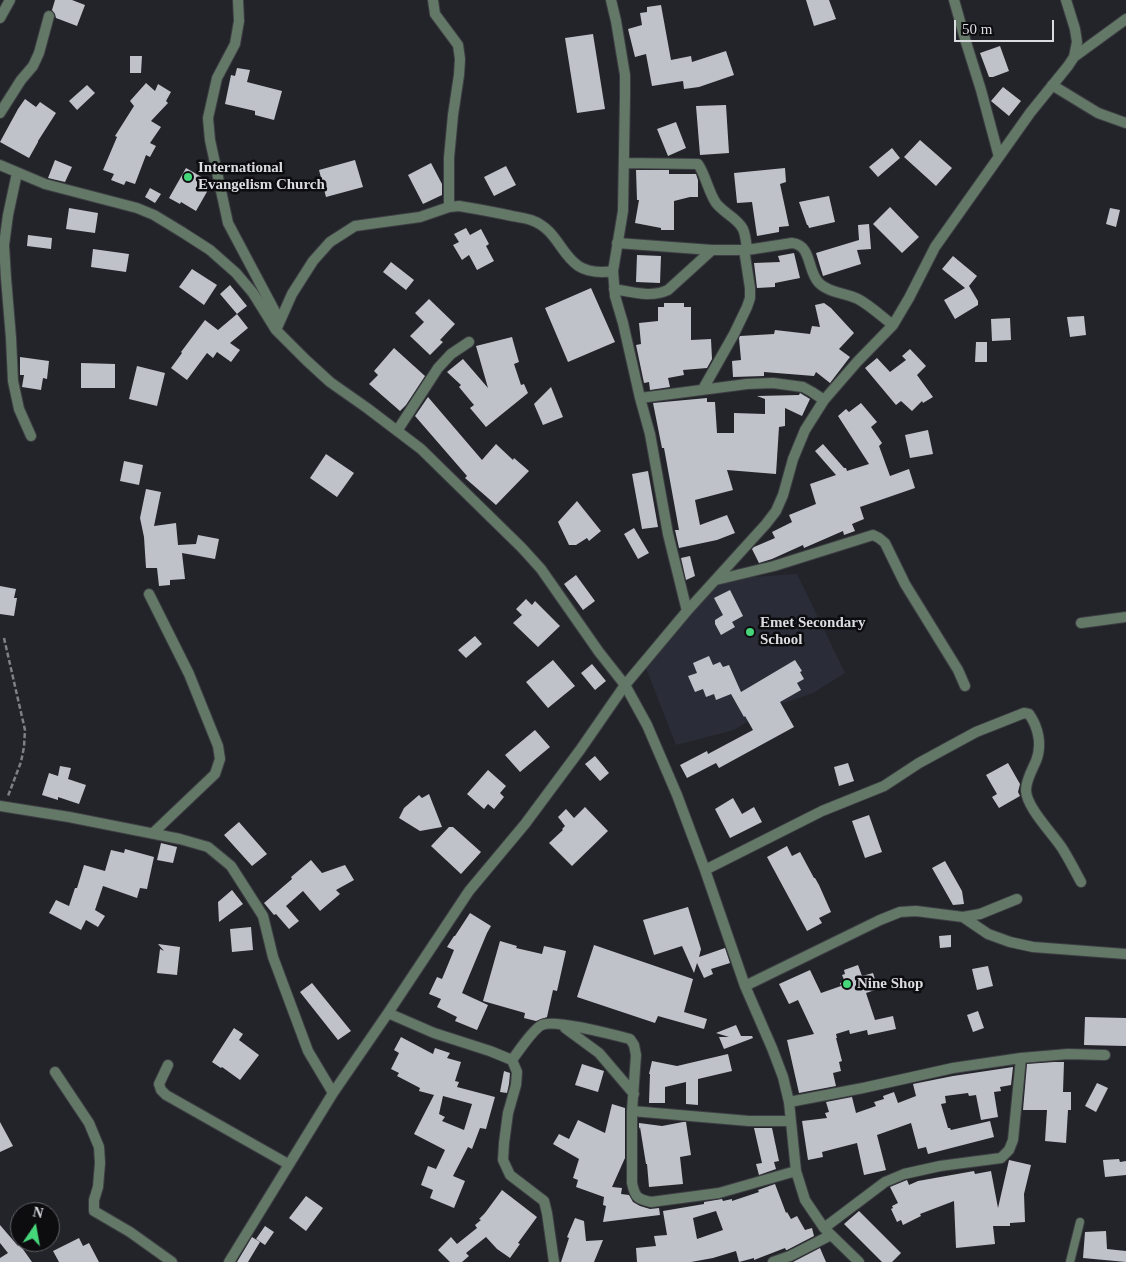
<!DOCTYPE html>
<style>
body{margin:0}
#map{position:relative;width:1126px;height:1262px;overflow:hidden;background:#23242a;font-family:Georgia,serif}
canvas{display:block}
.north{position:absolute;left:10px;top:1202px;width:50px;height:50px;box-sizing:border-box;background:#0d0d10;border:1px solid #5f6063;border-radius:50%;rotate:12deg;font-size:14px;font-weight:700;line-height:20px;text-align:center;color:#dbdce0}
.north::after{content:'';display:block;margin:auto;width:18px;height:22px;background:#45d77a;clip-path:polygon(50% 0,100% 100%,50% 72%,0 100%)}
.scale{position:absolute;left:954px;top:20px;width:100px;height:22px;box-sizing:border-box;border:2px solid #dbdce0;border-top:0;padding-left:6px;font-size:15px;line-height:18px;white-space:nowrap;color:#dbdce0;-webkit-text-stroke:4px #0d0d10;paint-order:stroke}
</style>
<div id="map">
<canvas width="1126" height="1262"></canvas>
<div class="north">N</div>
<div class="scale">50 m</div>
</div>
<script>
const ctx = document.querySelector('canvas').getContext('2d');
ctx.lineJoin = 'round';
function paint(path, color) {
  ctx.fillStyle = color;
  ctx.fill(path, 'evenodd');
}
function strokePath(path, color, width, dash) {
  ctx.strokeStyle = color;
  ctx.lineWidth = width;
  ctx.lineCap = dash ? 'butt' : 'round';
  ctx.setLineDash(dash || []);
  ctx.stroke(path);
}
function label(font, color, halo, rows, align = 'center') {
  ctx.font = font + ' Georgia,serif';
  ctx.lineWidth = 5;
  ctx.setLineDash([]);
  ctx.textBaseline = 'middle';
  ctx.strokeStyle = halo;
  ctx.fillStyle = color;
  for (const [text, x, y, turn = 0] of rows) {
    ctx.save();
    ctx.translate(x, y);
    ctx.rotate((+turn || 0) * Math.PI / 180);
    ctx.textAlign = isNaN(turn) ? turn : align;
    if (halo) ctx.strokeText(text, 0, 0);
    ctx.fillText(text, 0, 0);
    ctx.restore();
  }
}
paint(new Path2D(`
 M797 574 845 673 813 693 769 708 734 730 676 745 646 668 704 595 722 579Z`), '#2a2d37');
paint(new Path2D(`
 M55 0H72L85 5 77 26 56 18 55 14 52 10Z
 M806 0H829L836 19 814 26Z
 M661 5 671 60 691 56 692 62 726 51 734 75 699 87 684 89 683 81 652 86 646 54 635 57 628 29 642 25 640 13 647 12V7Z
 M593 34 605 109 577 113 565 38Z
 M1000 46 1009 71 993 77H989L980 53Z
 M130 56H142L141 73H130Z
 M237 68 250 70 247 82 282 91 274 120 255 115V111L225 104 231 75 235 76Z
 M146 83 155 91 158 84 171 92 166 101 168 103 151 121 161 127 150 143 156 146 150 157 146 155 135 184 126 181 124 185 111 180 114 174 103 170 117 137 115 136 134 106 130 101Z
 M87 85 95 93 77 110 69 101Z
 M1003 87 1021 101 1009 116 991 101Z
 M25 99 36 107 40 102 56 113 38 141V142L29 158 0 142 18 109Z
 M726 105 729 153 700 155 696 106Z
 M676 122 686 148 668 156 657 129Z
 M920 140 952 168 936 186 904 157Z
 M892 148 900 158 878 177 869 167Z
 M55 160 72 167 65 182 48 178Z
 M355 160 363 187 326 197 319 170Z
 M431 163 442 184V195L423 204 408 175Z
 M506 166 516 185 494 196 484 177Z
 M186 168 212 183 196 211 181 202 180 204 169 198Z
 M785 168 786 182 780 184 789 226 779 227V232L757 236 752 202 737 203 734 173Z
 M636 170H669V174H696L698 180V197H690L674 201V230H661V228L635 223 639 200H637Z
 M150 188 161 194 155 203 145 197Z
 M829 196 835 222 809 228 808 225H807L799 202Z
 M890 207 919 237 902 253 873 224Z
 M69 208 98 213 95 233 66 229Z
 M1110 208 1120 210 1116 227 1106 224Z
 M869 224 871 249 857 250 861 264 823 276 816 253 859 240 858 225Z
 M466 228 470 235 481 229 489 244 486 246 494 261 477 270 469 255 462 260 453 245 459 242 454 234Z
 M28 235 52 238 51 249 27 246Z
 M93 249 129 254 126 272 91 267Z
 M794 253 800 278 775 283V287L757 288 754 263 780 262 778 256Z
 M637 255 661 256 660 283 636 282Z
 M953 256 977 276 969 286 978 301V305L955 319 944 300 965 288 942 269Z
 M391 262 414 280 406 290 383 272Z
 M192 269 217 285 204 305 179 287Z
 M230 285 247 306 237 314 220 294Z
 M591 288 615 342 568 362 545 308Z
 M429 299 455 324 440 340 443 342 430 355 410 336 424 322 415 313Z
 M664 303H684V307H691V340L711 339 712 359 707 368 683 370 684 375 668 378 670 387 650 390 649 382 644 383 636 345 641 344 639 323 658 321V307H664Z
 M824 303 831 308 854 333 839 349 850 357 830 383 816 372 814 376 764 372V376L733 377 732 361 741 360 739 338 740 336 774 334 775 330 810 334 812 326 820 327 815 305Z
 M237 314 248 328 230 343 240 350 231 362 217 352 213 358 207 353 187 380 171 368 182 353 181 352 205 320 218 330Z
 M1084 316 1086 335 1070 337 1067 317Z
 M1010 318 1011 340 992 341 991 319Z
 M512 337 519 362 514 364 521 385 524 384 528 393 486 427 470 408 474 405 459 387 461 385 447 372 463 359 488 388 476 346Z
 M976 342H987V362H975Z
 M394 348 425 376 406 405 400 411 369 384 378 375 374 371Z
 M910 349 926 366 917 375 933 397 923 403 922 401 912 411 901 401 896 405 865 368 877 358 890 372 906 360 902 356Z
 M20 357 49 361 47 379 43 378 41 390 22 387 24 375H20Z
 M81 363 115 364V388H81Z
 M137 366 165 373 157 406 129 399Z
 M551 387 563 417 543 425 534 404Z
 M800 393 810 399 802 416 785 408V426L779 427 776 474 727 470 733 490 695 500 700 525 727 515 735 533 717 540 679 548 675 530H679L664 448H662L653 403 707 398V402H715L717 433H734V413L765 414V399L757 396 799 395Z
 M428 397 482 460 496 444 513 460 514 458 529 471 496 505 465 478 467 476 415 416Z
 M861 403 877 422 871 427 882 443 879 446 890 476 909 469 915 488 860 507 864 519 852 524 855 531 844 535 843 531 804 548 803 545 772 559 759 563 752 549 754 547 775 538 772 532 792 522 789 515 816 504 810 484 836 475 815 451 823 444 844 468H846L847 471 869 464 838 416 846 409 849 412Z
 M928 430 933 454 910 458 905 435Z
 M326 454 354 473 337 497 310 478Z
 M124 461 143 465 139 485 120 481Z
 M648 471 658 527 642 529 632 474Z
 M146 489 161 492 154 526 176 523 178 545 196 544 198 535 219 539 215 559 182 553 185 579 170 580V585L159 586 157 568H146L144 537 140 518Z
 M577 501 601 531 589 541 587 538 576 545H569L558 522Z
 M634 528 649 553 638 559 624 534Z
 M690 556 695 576 686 580 681 558Z
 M576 575 595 601 583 610 564 584Z
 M0 586 16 589 14 598H17L14 616 0 614Z
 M730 590 743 616 732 622 735 627 721 635 715 624V620L723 615 714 598Z
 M526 599 532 605 535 601 560 626 538 647 513 623 522 615 516 609Z
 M475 636 482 644 466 658 458 650Z
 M709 656 713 665 720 662 723 667 729 665 741 692 795 660 802 671 800 672 804 679 797 683 801 690 780 702 794 727 719 768 716 763 687 778 680 765 707 751 708 754 753 730 745 716 744 717 731 694 716 700 714 694 706 697 703 689 695 692 688 676 697 673 693 663Z
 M553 660 575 686 548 708 526 682Z
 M592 664 606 681 595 690 581 673Z
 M535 730 550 747 520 772 505 755Z
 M595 756 609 773 600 781 585 764Z
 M848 763 854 781 839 786 834 767Z
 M1008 763 1020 784 1018 792 1020 796 999 808 992 797 997 794 986 775Z
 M60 766 71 768 68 779 86 785 79 804 58 797V800L42 795 49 773 58 776Z
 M488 770 506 786 500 793 504 797 494 809 488 804 484 809 467 794Z
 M429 794 442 827 420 831 399 818 404 808 419 795 422 798Z
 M733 798 742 814 754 807 762 822 730 838 715 809Z
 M585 807 608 831 572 866 549 843 563 830 562 829 565 826 558 817 566 809 574 818Z
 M869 815 882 852 865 858 852 821Z
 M239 822 267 854 252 866 224 835Z
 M449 827H453L481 852 461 874 431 846Z
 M161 843 177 847 173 863 157 860Z
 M787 846 792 856 800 852 814 878H815L819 885 831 912 819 918 822 923 807 931 767 857Z
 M125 849 154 857 147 889 140 888 137 898 103 886 95 910 105 916 98 927 86 920 81 930 49 913 56 900 69 906 75 888H77L84 865 105 871 111 850 124 853Z
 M311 860 322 873 345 865 354 880 336 890 340 894 320 911 303 891 286 906 299 921 289 929 276 914 274 915 264 903 292 879 291 877Z
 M945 861 962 891 964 904 953 905 932 868Z
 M232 890 243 904 219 922 218 902Z
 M688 907 701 949 699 957 725 948 730 963 711 969 713 974 704 978 697 963 694 973 682 946 654 955 643 920Z
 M470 913 491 926 487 933 462 993 488 1005 477 1030 455 1021 457 1017 437 1007 441 999 429 994 437 977 442 979 454 950 447 947 454 936H455Z
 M251 927 253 950 232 952 230 929Z
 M951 935V947L940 948 939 936Z
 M500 941 517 946 516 948 542 954 544 946 566 951 557 991 553 990 547 1017 536 1021 524 1018 525 1013 483 1001Z
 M158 944 180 947 177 975 157 973 160 949 164 951Z
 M594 945 693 979 684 1012 707 1019 704 1029 658 1016 655 1023 577 997Z
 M858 965 862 976 873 973 878 989 866 993 875 1020 893 1016 896 1029 868 1035 867 1030 850 1034 849 1030 836 1034 837 1038H836L842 1061 839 1062 841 1071 833 1073 836 1086 799 1093 787 1040 814 1034 798 1000 789 1004 779 984 810 970 821 993 841 986 840 983 845 982 842 975 845 974 844 970Z
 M988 966 993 986 977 990 972 969Z
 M312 983 351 1031 338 1040 300 992Z
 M978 1011 984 1028 973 1032 967 1015Z
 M1085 1017 1126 1018V1046L1084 1045Z
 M736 1025 741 1036H752L753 1038 724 1049 719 1037H729L716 1033Z
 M234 1028 243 1034 239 1040 259 1055 240 1080 222 1067 221 1068 212 1062Z
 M401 1037 433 1054 435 1048 450 1053 447 1058 461 1062 455 1081 459 1082 457 1087 495 1097 486 1129 480 1128 472 1149 468 1147 453 1176 465 1181 454 1208 430 1198 433 1190 421 1185 428 1166 436 1169 445 1150 414 1134 434 1095 419 1091 420 1088 397 1076 399 1073 391 1069 399 1053 394 1050ZM443 1096 472 1104 464 1130 442 1121 445 1117 439 1114Z
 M728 1054 732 1071 698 1079V1105L686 1104V1082L665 1087V1103H649L650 1074H649L652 1061 677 1066Z
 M1054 1062H1064L1063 1092H1071V1110H1068L1066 1143 1045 1141 1047 1110H1023L1027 1064Z
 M582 1064 604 1071 598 1092 575 1085Z
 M1013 1067 1011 1085 1000 1087 1001 1091 994 1092 998 1117 981 1120 976 1095 969 1096 968 1093 945 1096 946 1103 941 1104 948 1128H950L951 1130 990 1121 994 1137 928 1154 926 1147 918 1149 911 1123 877 1135 886 1170 864 1175 857 1143 822 1152 823 1157 808 1160 802 1121 827 1118 825 1113 829 1112 826 1102 852 1097 856 1113 876 1106 874 1102 884 1099 883 1096 894 1092 898 1103 916 1096 913 1084 953 1076Z
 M504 1071 510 1073 509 1084 507 1093 500 1092Z
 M1097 1083 1108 1088 1096 1112 1085 1106Z
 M612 1104 625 1108V1158L612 1187 622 1188 621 1194 629 1195 633 1202 640 1206 650 1209 659 1208 660 1215 603 1222 606 1206 603 1205 604 1197 576 1187 578 1180 573 1178 579 1159 553 1144 559 1134 569 1139 578 1120 605 1133Z
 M0 1122 13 1146 0 1152Z
 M683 1122H686L691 1155 680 1157 683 1184 649 1187 647 1164H646L640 1127 639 1129V1123L662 1126Z
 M754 1128H772L779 1161 774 1162 776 1169 759 1175 756 1164 762 1163Z
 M1119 1159 1120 1162 1126 1161V1175L1105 1177 1103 1160Z
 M1009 1160 1031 1165 1024 1194 1025 1222 1010 1223V1226H993L995 1244 956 1248 954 1201 920 1214 921 1216 903 1225 901 1220 897 1222 891 1209 893 1208 892 1206 898 1203 890 1187 907 1180 909 1185 918 1181 974 1171 975 1174 991 1171 998 1208Z
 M775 1184 786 1213 787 1212 791 1219 797 1216 805 1230 812 1228 814 1236 787 1250H786L785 1248 754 1260V1258L739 1262 736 1251 713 1258 691 1262H637L636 1248 656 1246 654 1236 667 1235 663 1211 704 1204V1202L722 1199 723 1201 732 1199V1201L759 1192 758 1190ZM716 1211 723 1230 697 1239 693 1218Z
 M502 1190 537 1217 518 1243 520 1244 510 1258 497 1249 486 1237 466 1253 469 1256 462 1262H450L438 1250 451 1237 457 1244 477 1228 475 1225 481 1220 479 1219 485 1213Z
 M306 1196 323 1208 306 1231 289 1218Z
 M859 1211 901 1253 892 1262H882L844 1224Z
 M575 1218 584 1221 586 1241 603 1240 594 1262H561L569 1238 567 1237Z
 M0 1225 18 1246 20 1245 32 1262H0V1258L8 1253 0 1243Z
 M265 1226 274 1232 265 1245 256 1239Z
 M1106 1231 1107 1249 1126 1251V1262L1083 1258 1085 1232Z
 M252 1237 260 1242 248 1262H237Z
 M79 1238 83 1246 89 1243 99 1262H59L53 1251Z
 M820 1248 826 1262H793Z`), '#c0c2ca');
const lane = new Path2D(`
 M1070 1262 1080 1222`);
const street = new Path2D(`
 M238 0 239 21 235 44 217 78 208 118 210 140 228 223 280 321
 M433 0 435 14 458 45 460 59 459 75 453 115 449 158V207
 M611 0 616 21 625 75V96L623 211 613 271 615 296 623 323 640 398 650 434 668 534 687 611
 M954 0 965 39 981 90 999 157
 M0 18 10 0
 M1074 57 1126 19
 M1052 85 1098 113 1126 123
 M0 113 21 80 33 66 39 53 49 16
 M624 163 698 164C706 176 708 191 716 203 719 207 723 210 728 214 744 226 745 229 747 250
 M0 165 45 184 137 208 154 215 182 232 210 250 236 273 253 293 276 330 306 360 330 382 367 408 421 449 522 548 541 569 599 652 625 685 647 725 677 795 705 870 745 986 772 1048 783 1077 789 1102 796 1171 805 1200 824 1228 859 1262
 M17 173 8 215 4 245 6 278 11 338 13 381 19 409 31 436
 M617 243 712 250H747L792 243C812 245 807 271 819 283 829 293 846 293 858 299 871 306 882 317 893 325
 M614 289C632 292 651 298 668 290L712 250
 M276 330 292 294 313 261 330 242 355 226 420 217 449 207 459 206C477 209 494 212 512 216 518 217 525 218 531 220 568 233 559 279 613 271
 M703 389 734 334 747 307 750 298V288L744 249
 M640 398 747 384 773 383 803 387 812 392 824 400
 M397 431 438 368 451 354 469 342
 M716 580 774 566 873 535 879 538 885 543 905 584 958 670 965 686
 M149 594 189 674 218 746 220 759 215 774 153 833
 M1081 623 1126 617
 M0 806 69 817 180 839 208 847 231 866 263 916 273 957 308 1051 333 1093
 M705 870 822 811 884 786 919 763 976 732 1024 713 1029 714C1039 728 1042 746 1036 761 1032 770 1026 780 1026 790 1026 807 1053 834 1062 848 1069 859 1075 871 1081 882
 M963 917 988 934 1010 942 1033 947 1126 954
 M745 986 880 920 900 912 916 911 963 917 980 914 1017 899
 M388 1013 434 1033 490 1051 512 1060 517 1072 516 1085 508 1113 504 1143 503 1160 510 1175 544 1201 547 1213 554 1262
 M565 1028 599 1053 634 1094
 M512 1060C518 1052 534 1028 542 1025 553 1019 615 1035 630 1039L634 1045 636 1055 632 1111V1183C635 1197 637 1199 651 1202L719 1193 796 1171
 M168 1065 159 1084 161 1090 166 1095 288 1164
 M55 1072 89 1123 99 1147 100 1163 98 1187 94 1200V1211L130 1232 172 1262
 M789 1102 863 1088 953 1068 1021 1058 1068 1054 1105 1055
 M632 1111 749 1121H790
 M824 1228 885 1182 904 1174 940 1166 1001 1158 1009 1150 1013 1140 1021 1058
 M229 1262 333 1093 388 1013 469 891 525 824 580 750 625 685 687 611 766 524 776 511 783 495 793 459 805 430 824 400 857 362 893 325 909 298 935 247 1030 113 1068 66 1074 57 1077 42 1075 29 1066 0
 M773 1262 790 1256 831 1235`);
strokePath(lane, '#3d3e43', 10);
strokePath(street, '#3d3e43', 12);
strokePath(new Path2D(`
 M4 638 25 730 24 747 21 762 8 796`), '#7f8085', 2.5, [5, 2.5]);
strokePath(lane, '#637867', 8);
strokePath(street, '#637867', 10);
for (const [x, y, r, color] of [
 [188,177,5,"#45d77a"],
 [750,632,5,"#45d77a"],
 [847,984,5,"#45d77a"]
]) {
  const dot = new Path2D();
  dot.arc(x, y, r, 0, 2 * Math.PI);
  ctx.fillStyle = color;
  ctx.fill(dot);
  strokePath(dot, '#0d0d10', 2);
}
label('bold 15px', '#dbdce0', '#0d0d10', [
 ["International",198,168],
 ["Evangelism Church",198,185],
 ["Emet Secondary",760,623],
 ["School",760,640],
 ["Nine Shop",857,984]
], 'left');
</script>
